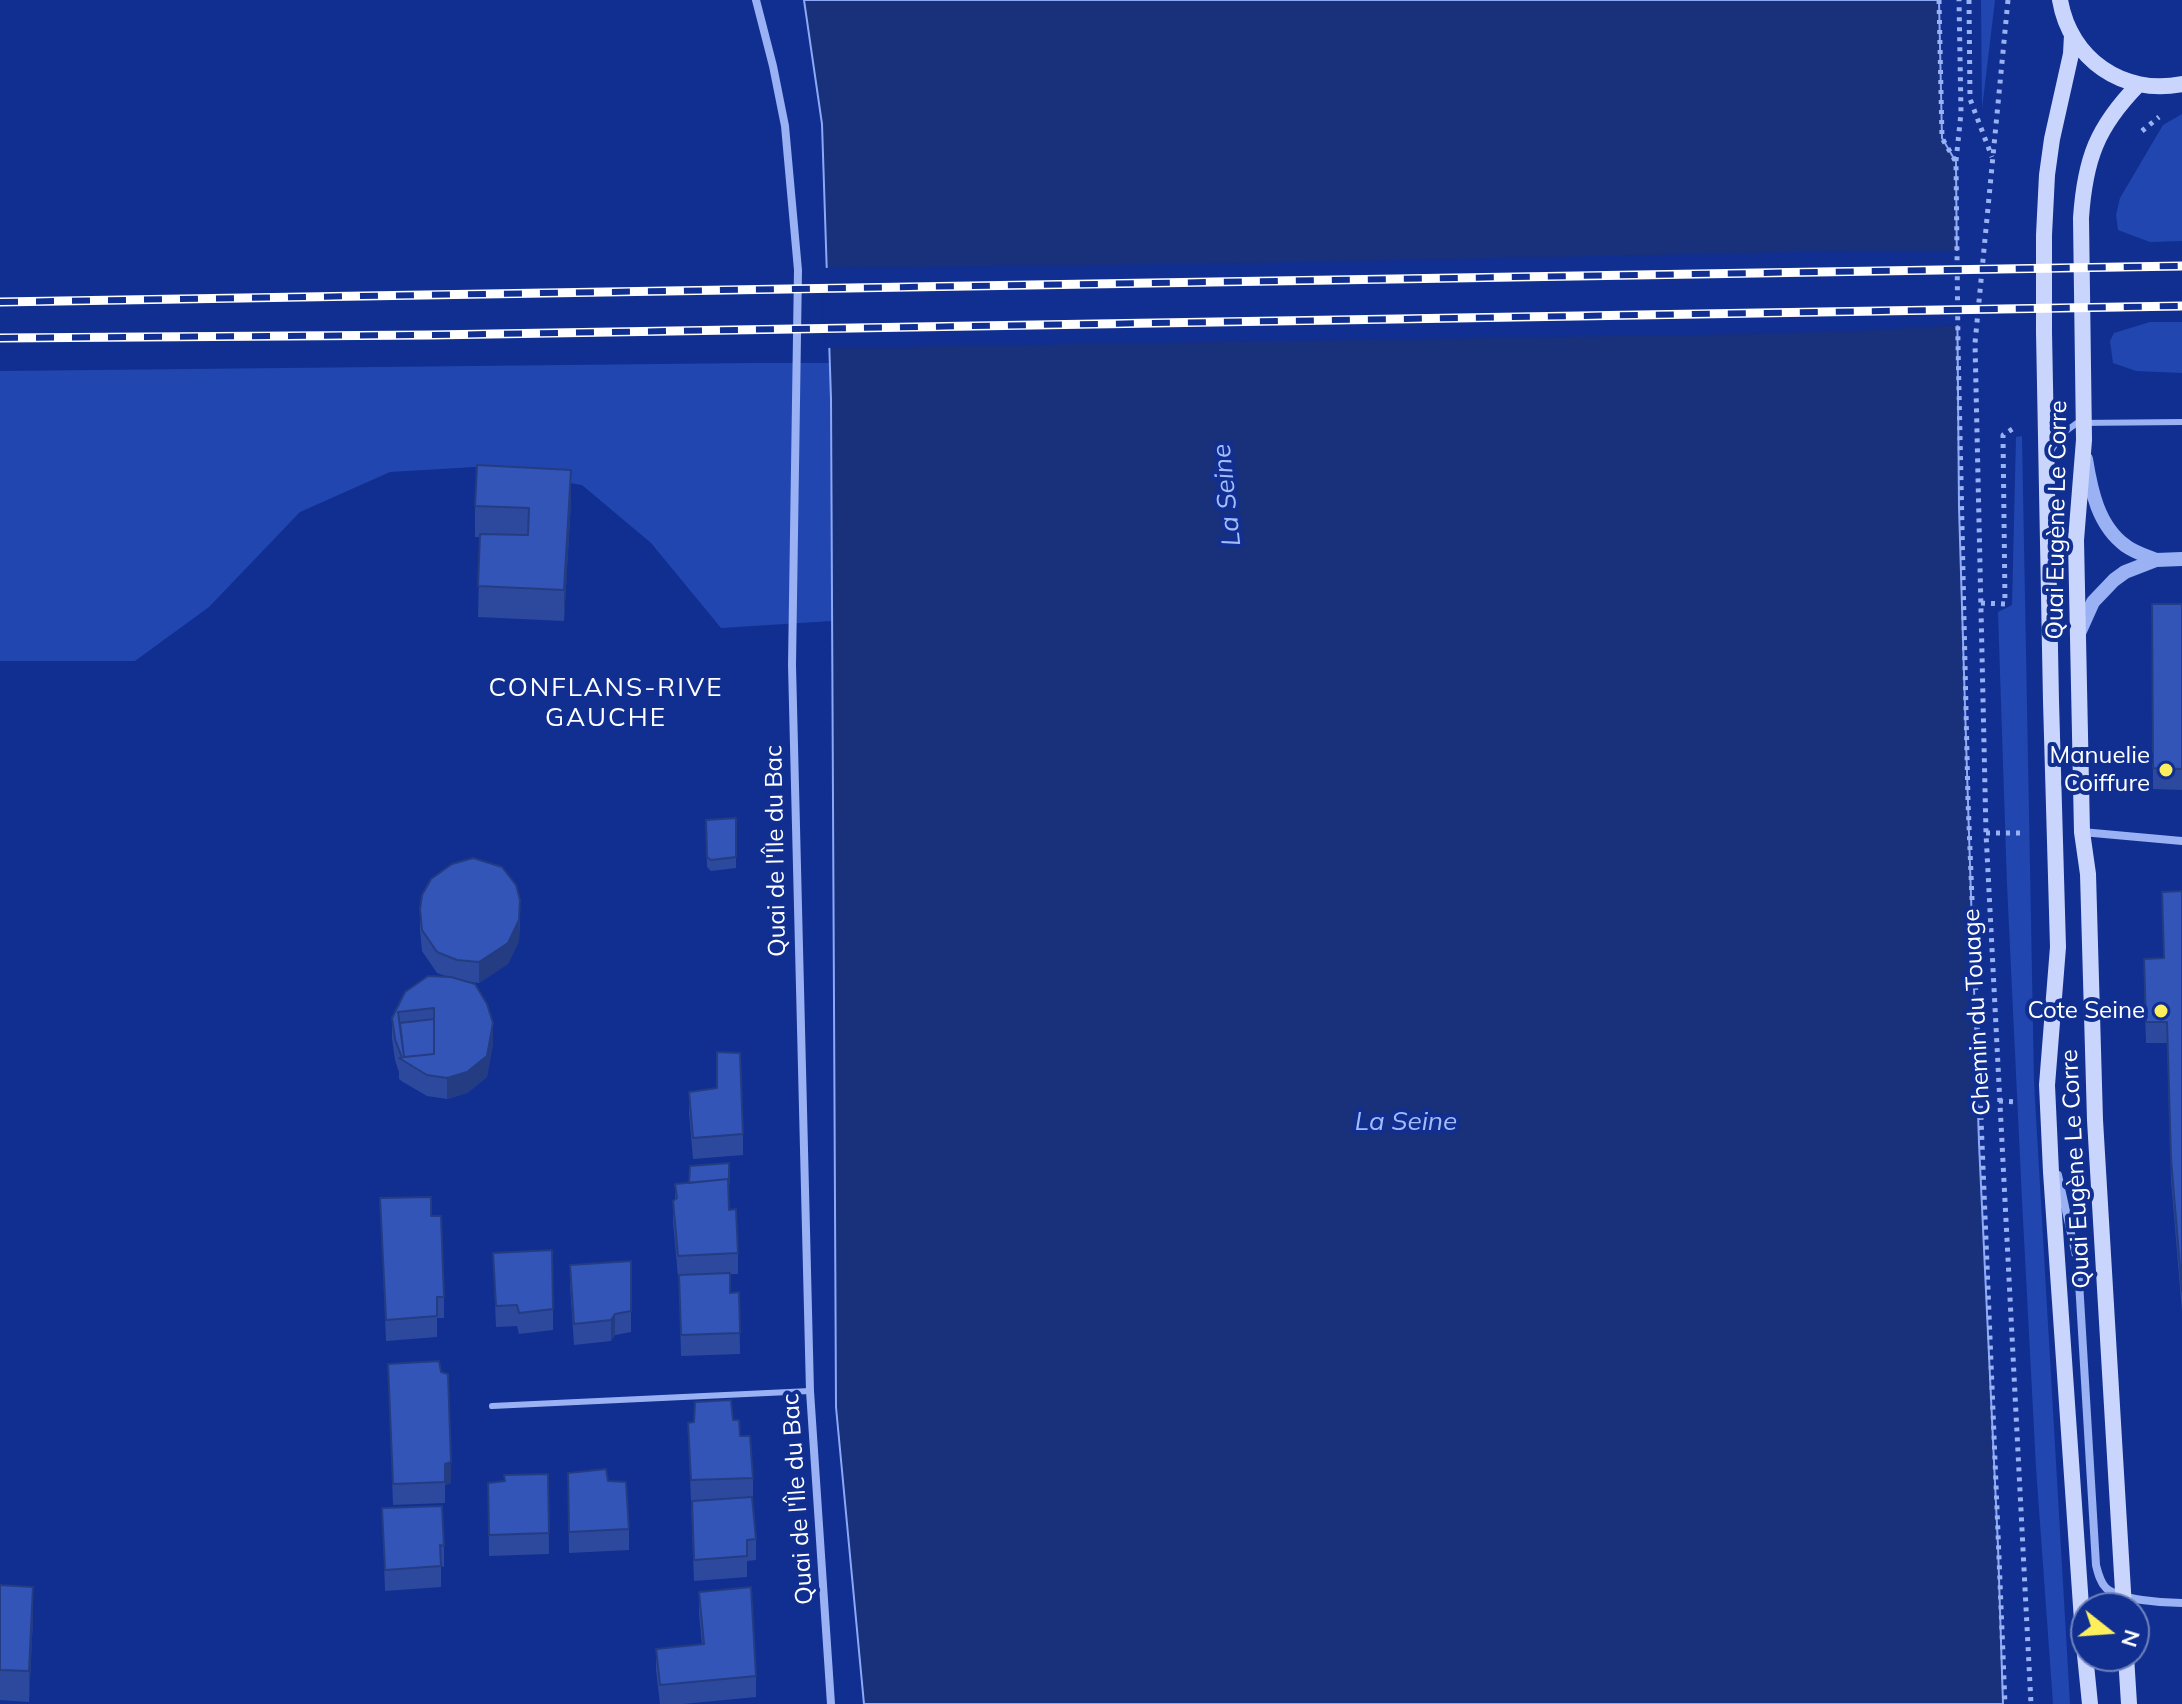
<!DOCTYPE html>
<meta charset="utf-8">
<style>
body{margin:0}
#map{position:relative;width:2182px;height:1704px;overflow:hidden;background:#102f90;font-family:Mulish,sans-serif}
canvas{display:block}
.north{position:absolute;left:2070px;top:1592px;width:80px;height:80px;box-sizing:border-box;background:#102f90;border:2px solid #7082bc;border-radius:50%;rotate:107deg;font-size:22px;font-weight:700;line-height:32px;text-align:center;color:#fff}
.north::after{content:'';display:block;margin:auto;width:28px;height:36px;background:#ffef5c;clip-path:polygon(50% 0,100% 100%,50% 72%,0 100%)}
</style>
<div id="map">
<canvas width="2182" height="1704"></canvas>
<div class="north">N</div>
</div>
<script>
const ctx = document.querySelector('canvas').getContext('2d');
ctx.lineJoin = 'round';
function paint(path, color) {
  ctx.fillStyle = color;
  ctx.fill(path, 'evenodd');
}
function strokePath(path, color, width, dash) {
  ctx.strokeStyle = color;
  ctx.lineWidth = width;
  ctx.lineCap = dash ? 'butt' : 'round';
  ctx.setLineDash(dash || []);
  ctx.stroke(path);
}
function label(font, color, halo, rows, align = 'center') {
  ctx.font = font + ' Mulish,sans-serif';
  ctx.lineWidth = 8;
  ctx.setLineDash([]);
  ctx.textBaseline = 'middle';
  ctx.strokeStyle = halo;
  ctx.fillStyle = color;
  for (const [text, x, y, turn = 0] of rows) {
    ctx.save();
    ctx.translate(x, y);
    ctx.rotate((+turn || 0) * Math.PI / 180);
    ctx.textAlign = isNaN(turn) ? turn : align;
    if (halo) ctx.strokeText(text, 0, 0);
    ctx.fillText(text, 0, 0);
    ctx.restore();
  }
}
paint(new Path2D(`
 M1981 0H1995L1982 109Z
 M2182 114V241L2150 242 2118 230 2116 215 2120 198 2163 125Z
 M2150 322H2182V373L2136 371 2113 363 2110 341 2114 333Z
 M754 363H830L832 621 721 628 651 543 582 485 475 467 390 472 300 512 209 607 135 661H0V371Z
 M2022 436 2034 1082 2070 1704H2053L2036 1468 2022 1200 2007 885 1998 612 2012 605 2016 437Z`), '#2146b0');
const water = new Path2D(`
 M804 0H1939L1942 138 1956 162 1959 507 1967 772 1979 1143 1998 1546 2003 1704H864L836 1407 831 399 822 124Z`);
paint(water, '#19307a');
strokePath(water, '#8ba8f7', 2);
paint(new Path2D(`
 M1851 251H1961L1962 325 1859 331 1750 334 825 348 822 268 1251 263Z`), '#102f90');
strokePath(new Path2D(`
 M1939 0 1942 138 1956 162 1958 344 1968 801 2005 1704
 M1969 0 1970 99 1992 157
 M2008 0 1975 343 1986 833 2031 1704
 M2142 131 2159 117
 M1956 161 1961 113 1959 0
 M1981 603 2005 604 2003 435 2014 428V424
 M1986 833H2024
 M1999 1101 2018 1102`), '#9ab1f3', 5, [4, 6]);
strokePath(new Path2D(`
 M2051 451 2062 434 2077 423 2182 422
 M492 1406 810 1391`), '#9ab1f3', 6);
strokePath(new Path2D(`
 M756 0 773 66 785 126 798 270 792 665 810 1391 831 1704
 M2082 832 2182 841
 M2058 1175 2078 1265 2096 1565C2098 1573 2100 1582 2106 1588 2119 1600 2164 1603 2182 1603`), '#9ab1f3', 8);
strokePath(new Path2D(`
 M2086 459C2091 490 2098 526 2126 546 2134 552 2146 556 2156 560
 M2080 631 2093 602 2114 580 2125 572 2156 560 2182 559`), '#9ab1f3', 14);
strokePath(new Path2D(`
 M2060 0C2070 59 2123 96 2182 84
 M2072 35 2071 54 2052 139 2047 175 2044 235V332L2051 701 2058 947 2047 1085 2051 1172 2083 1635 2090 1704
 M2124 1608 2095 1120 2088 874 2082 832 2076 540 2084 440 2081 218C2085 159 2097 127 2138 85
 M2126 1656 2129 1704`), '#c9d5fd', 16);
const rail = new Path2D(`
 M0 302 2182 266
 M0 338 431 335 2182 306`);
strokePath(rail, '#fff', 9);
strokePath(rail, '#102f90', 6, [18]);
paint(new Path2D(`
 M571 501 564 621 478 617 480 537H475V506Z
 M2152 604H2182V790L2153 789Z
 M736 818V868L711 871 707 867 706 820Z
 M2182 891V1312L2171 1180 2167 1043H2146L2144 980V959L2164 958 2162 892Z
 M420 909 520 921 519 941 508 964 479 983 465 981 493 1044 487 1077 467 1093 447 1099 427 1096 403 1082 399 1079V1072L395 1060 392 1039V1018L448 977 437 973 422 951 420 930Z
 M689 1092 743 1134V1155L693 1159 689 1113Z
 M729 1163V1210L738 1253V1274H730V1293L739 1292 740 1354 681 1356 679 1277H678L673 1222V1201L675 1199V1184L689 1183Z
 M380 1198 431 1216 444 1297V1318H437V1337L386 1341Z
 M493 1253 553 1309V1330L519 1334 517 1326 496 1327Z
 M631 1261V1332L615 1335 611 1341 574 1345 570 1286V1265Z
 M388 1364 451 1483 445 1485V1503L393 1505Z
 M733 1420 740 1436 753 1478V1499H752L756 1539V1560L747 1561V1577L694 1581 688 1423Z
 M568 1473 608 1481 629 1529V1550L569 1553Z
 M548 1474 549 1554 489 1556 488 1483Z
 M382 1508 444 1546V1567L441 1566V1587L385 1591Z
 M0 1585 33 1618 29 1702 0 1700Z
 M699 1592 756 1676V1697L683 1704H660L656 1670V1649L702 1644 699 1614Z`), '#2d499e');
paint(new Path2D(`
 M571 470V501L564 621V590Z
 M520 900 519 941 508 964 479 983V962Z
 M493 1023V1044L487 1077 467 1093 447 1099V1078Z
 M615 1314V1335L611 1341V1320Z
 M451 1462V1483L445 1485V1464Z
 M33 1587V1618L29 1702V1671Z`), '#243c81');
const building = new Path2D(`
 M477 465 571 470 564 590 478 586 480 534 528 535 529 508 475 506Z
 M2152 604H2182V769L2153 768Z
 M736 818V857L711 860 707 857 706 820Z
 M473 858 502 867 516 885 520 900 519 920 508 943 479 962 457 960 437 952 422 930 420 909 422 895 431 879 452 864Z
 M2182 891V1291L2171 1159 2167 1022H2146L2144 959 2164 958 2162 892Z
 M428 976 451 977 475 984 487 1004 493 1023 487 1056 467 1072 447 1078 427 1075 399 1058H402L395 1039 392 1018 405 992ZM434 1008V1054L404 1057 398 1012Z
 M434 1019V1054L404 1057 400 1023Z
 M717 1052 740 1053 743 1134 693 1138 689 1092 717 1088Z
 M729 1163V1183L728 1179 689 1183 690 1166Z
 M728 1179 729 1210 736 1209 738 1253 678 1256 673 1201 677 1198 675 1184Z
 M431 1197V1216H441L444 1297H437V1316L386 1320 380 1198Z
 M552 1250 553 1309 519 1313 517 1305 496 1306 493 1253Z
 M631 1261V1311L615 1314 611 1320 574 1324 570 1265Z
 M730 1273V1293L739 1292 740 1333 681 1335 679 1275Z
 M439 1361 441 1372 448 1374 451 1462 445 1464V1482L393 1484 388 1364Z
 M731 1400 733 1420H739L740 1436H750L753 1478 691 1480 688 1423 694 1422 695 1402Z
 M606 1469 608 1481 626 1482 629 1529 569 1532 568 1473Z
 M548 1474 549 1533 489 1535 488 1483 505 1481 504 1475Z
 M752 1497 756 1539 747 1540V1556L694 1560 692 1501Z
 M442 1506 444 1546 440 1545 441 1566 385 1570 382 1508Z
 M0 1585 33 1587 29 1671 0 1670Z
 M751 1587 756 1676 660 1685 656 1649 704 1644 699 1592Z`);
paint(building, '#3455b8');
strokePath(building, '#243c81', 2);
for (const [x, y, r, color] of [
 [2166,770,8,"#ffef5c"],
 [2161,1011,8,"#ffef5c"]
]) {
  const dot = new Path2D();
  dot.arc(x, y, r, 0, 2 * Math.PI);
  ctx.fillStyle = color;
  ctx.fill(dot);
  strokePath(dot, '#102f90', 3);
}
label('24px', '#fff', '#102f90', [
 ["Quai Eugène Le Corre",2057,520,-89],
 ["Quai de l'Île du Bac",776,851,-91],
 ["Chemin du Touage",1977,1012,-93],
 ["Quai Eugène Le Corre",2076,1169,-93],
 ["Quai de l'Île du Bac",798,1499,-94]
]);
label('24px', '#fff', '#102f90', [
 ["Manuelie",2150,756],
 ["Coiffure",2150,784],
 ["Cote Seine",2145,1011]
], 'right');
label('italic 26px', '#a6bcfa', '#102f90', [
 ["La Seine",1227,495,-96],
 ["La Seine",1406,1122]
]);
ctx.letterSpacing = '2px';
label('26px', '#fff', '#102f90', [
 ["CONFLANS-RIVE",606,688],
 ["GAUCHE",606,718]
]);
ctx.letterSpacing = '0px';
</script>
